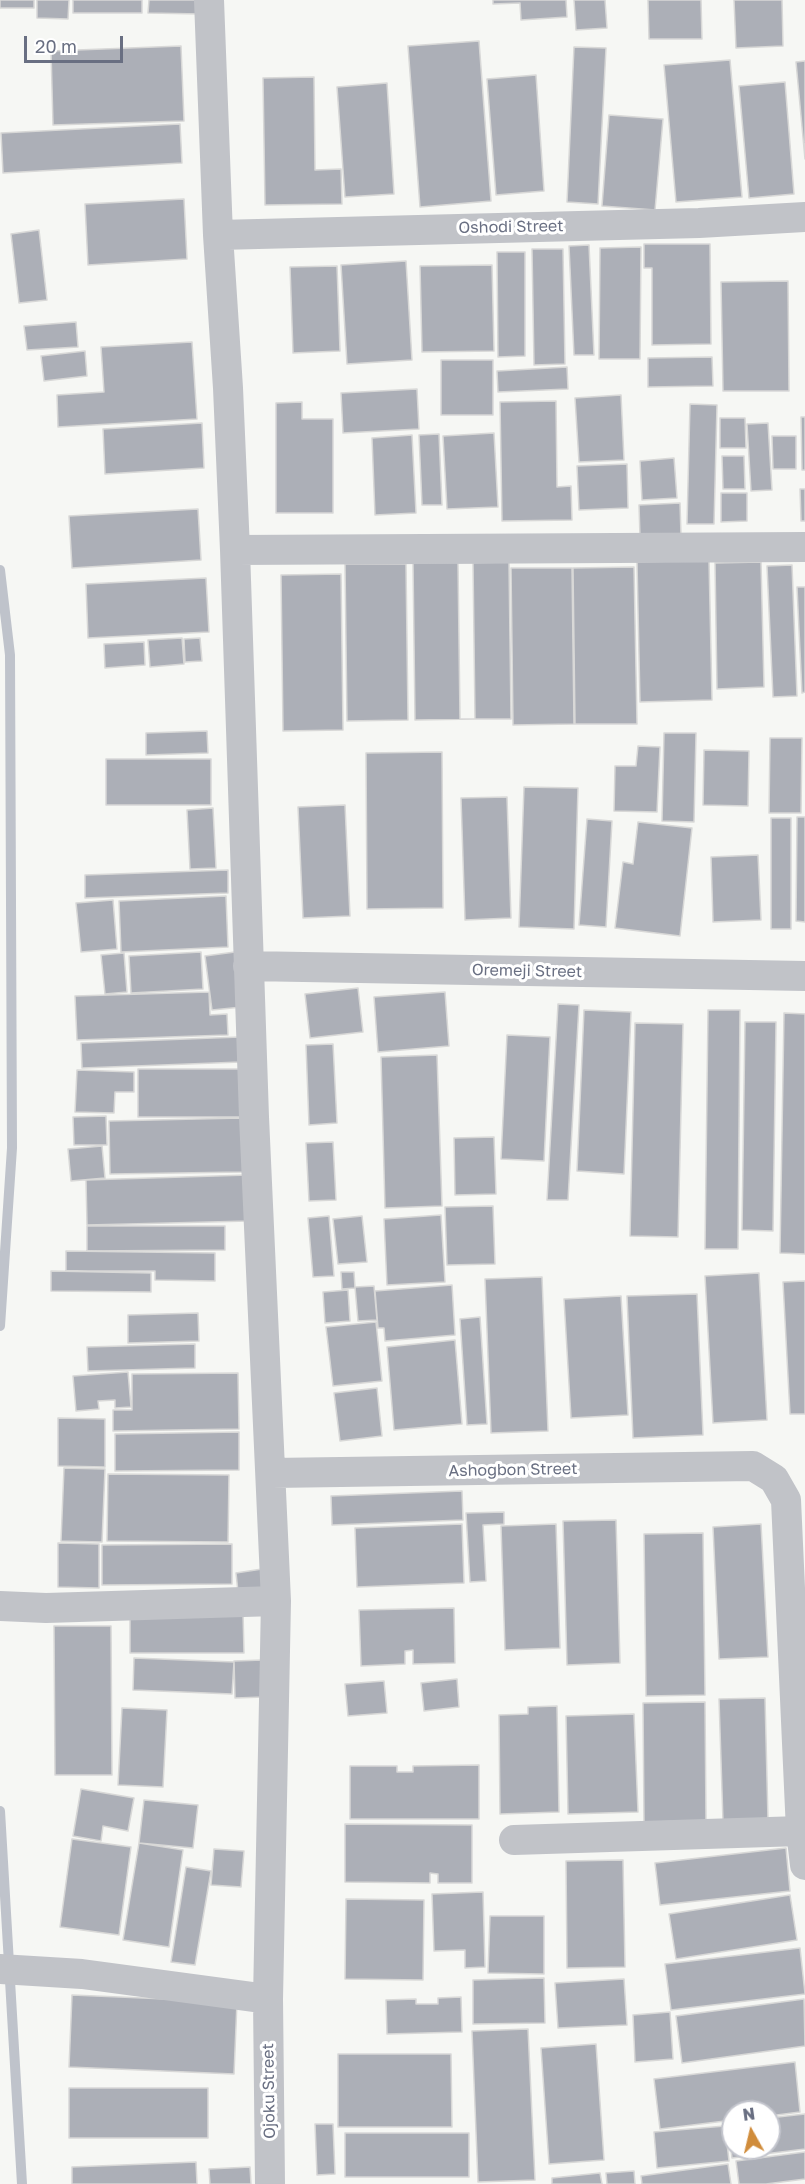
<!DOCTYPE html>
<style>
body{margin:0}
#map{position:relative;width:805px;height:2184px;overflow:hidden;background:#f6f7f4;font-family:"Golos Text",sans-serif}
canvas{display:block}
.north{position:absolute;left:721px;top:2100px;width:60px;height:60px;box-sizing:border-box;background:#fff;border:2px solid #c3c5cd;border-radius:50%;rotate:352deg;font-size:16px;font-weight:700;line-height:24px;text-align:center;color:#696f82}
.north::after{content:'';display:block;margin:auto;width:21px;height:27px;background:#d08c3b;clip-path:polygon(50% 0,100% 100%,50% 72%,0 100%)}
.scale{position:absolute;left:24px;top:36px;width:99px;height:27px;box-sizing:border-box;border:3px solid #696f82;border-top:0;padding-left:8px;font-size:18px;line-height:21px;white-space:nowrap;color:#696f82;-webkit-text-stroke:4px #fff;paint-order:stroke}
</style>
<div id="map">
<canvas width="805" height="2184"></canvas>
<div class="north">N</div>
<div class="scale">20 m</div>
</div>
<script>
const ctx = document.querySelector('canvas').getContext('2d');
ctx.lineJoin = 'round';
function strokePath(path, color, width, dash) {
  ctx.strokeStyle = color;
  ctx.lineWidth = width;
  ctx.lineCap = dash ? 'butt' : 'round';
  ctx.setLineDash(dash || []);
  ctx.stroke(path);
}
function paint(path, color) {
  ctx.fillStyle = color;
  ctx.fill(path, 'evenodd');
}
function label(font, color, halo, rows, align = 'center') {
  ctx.font = font + ' "Golos Text",sans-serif';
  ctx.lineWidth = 6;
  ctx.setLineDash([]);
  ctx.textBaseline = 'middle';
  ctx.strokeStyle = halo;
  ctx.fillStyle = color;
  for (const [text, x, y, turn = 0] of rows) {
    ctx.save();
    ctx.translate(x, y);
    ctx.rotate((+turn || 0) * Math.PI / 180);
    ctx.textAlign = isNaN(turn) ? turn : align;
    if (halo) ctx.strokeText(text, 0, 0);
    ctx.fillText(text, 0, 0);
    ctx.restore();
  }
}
strokePath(new Path2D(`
 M0 570 10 655 12 1148 0 1326
 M0 1811 22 2184`), '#bfc3cb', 10);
const building = new Path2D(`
 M0 0H34V8H0Z
 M37 0H69L68 19 37 18Z
 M73 0H142V13H73Z
 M149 0H202L201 14 148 13Z
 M493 0H566L567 17 521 20 520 3 493 4Z
 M574 0H605L607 28 576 30Z
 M648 0H701L702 39H649Z
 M734 0H782L783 46 736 48Z
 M479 41 491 201 420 207 408 46Z
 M181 46 184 121 53 125 51 51Z
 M574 47 606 48 598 204 567 202Z
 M730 60 742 197 676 202 664 65Z
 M805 61V159L796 62Z
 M536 75 544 191 496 195 487 79Z
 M314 77 315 170 341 169 342 204 265 205 263 78Z
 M785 82 794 194 749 198 739 86Z
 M387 83 394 194 345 197 337 87Z
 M609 115 663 119 655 210 602 206Z
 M180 124 182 163 3 173 1 133Z
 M184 199 187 259 88 265 85 204Z
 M39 230 47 300 19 303 11 234Z
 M644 244H710L711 344 652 345V268H644Z
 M589 245 594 355H574L569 246Z
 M641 247 640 359H599L600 248Z
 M532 249H563L565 364 534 365Z
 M497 252H525V356L498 357Z
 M406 261 412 360 347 364 341 265Z
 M492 265 494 351 422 352 420 266Z
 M337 266 340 351 293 353 290 267Z
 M788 281 789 391H723L721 282Z
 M76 322 78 347 27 350 24 326Z
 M192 342 197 419 58 427 57 395 104 392 101 347Z
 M85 351 87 376 44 381 41 356Z
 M712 357 713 386 648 387V358Z
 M441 360H493V415H441Z
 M567 367 568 389 498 392 497 371Z
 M417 389 419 429 343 433 341 393Z
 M621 395 624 460 579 462 575 398Z
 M556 401 557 487 571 486 572 520 502 521 500 402Z
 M302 402V419H333V513H276V403Z
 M690 404 717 405 714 524H687Z
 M801 417H805V470H802Z
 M720 418H745L746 448H720Z
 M202 423 204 468 105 474 103 429Z
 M768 423 772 490 751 491 747 424Z
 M494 433 498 507 447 509 443 436Z
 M439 434 442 505H422L419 435Z
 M412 435 416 513 375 515 372 438Z
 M772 436H796V469H773Z
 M722 456H744L745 489H723Z
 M674 458 677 498 642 500 640 461Z
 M627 464 628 508 579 510 577 466Z
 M800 489H805V521H801Z
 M721 493H747V521L721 522Z
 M680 503 681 535 640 537 639 505Z
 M198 509 201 560 72 568 69 516Z
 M709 560 712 700 640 702 637 562Z
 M473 562 475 719 415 720 413 563Z
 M509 562 511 719H460L458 563Z
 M761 562 764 687 717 689 715 563Z
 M345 564H406L408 720 347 721Z
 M792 565 797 696 773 697 767 566Z
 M634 567 637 724H575L573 568Z
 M511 568H572L574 724 513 725Z
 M341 574 343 730 283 731 281 575Z
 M206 578 209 632 88 638 86 584Z
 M797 587H805V692L802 693Z
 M182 638 184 664 150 667 148 640Z
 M200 638 202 661 185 662 184 639Z
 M144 642 145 665 105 668 104 644Z
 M207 731 208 753 146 755V733Z
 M664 733H696L694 822 662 821Z
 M770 738H802L801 813H769Z
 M638 746 660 747 657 812 614 811 615 766H636Z
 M704 750 749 751 748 806 703 805Z
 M442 752 443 908 367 909 366 753Z
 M106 759H211V805H106Z
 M524 787 578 788 574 929 519 927Z
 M507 797 511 918 465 920 461 798Z
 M345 805 350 916 303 918 298 807Z
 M213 808 216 868 190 869 187 810Z
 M797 817H805V922L796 921Z
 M771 818H791V929H771Z
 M587 819 612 821 606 927 579 925Z
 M638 822 692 828 680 936 615 928 623 862 633 864Z
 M758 855 761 920 713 922 711 857Z
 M228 870V893L85 898V875Z
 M226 896 228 947 121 952 119 901Z
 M113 900 117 949 81 952 76 903Z
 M201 952 203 989 131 993 129 956Z
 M235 952 242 1007 212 1010 205 956Z
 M124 953 127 992 105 994 101 955Z
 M358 988 363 1032 310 1038 305 994Z
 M209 992 210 1015 227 1014 228 1035 77 1040 75 996Z
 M445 992 449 1046 378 1052 374 997Z
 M558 1004 579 1005 568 1200H547Z
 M584 1010 631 1012 624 1174 577 1171Z
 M708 1010H740L738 1249H705Z
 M784 1013 805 1014V1254L780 1253Z
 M745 1022H776L773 1231 742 1230Z
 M635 1023 683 1024 678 1237 630 1236Z
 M507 1035 550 1037 544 1161 501 1159Z
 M240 1037 241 1062 82 1068 81 1043Z
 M333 1044 337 1123 309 1125 306 1045Z
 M437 1055 442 1206 385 1208 381 1057Z
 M138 1069H244V1117H138Z
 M77 1070 134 1072V1092H115L114 1113 75 1112Z
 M106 1116 107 1145H74L73 1117Z
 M242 1118 243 1172 110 1174 109 1121Z
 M494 1137 496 1194 455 1195 454 1138Z
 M333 1142 336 1200 309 1201 306 1143Z
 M102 1146 105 1178 71 1181 68 1149Z
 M248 1175 249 1221 87 1225 86 1180Z
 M493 1206 495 1264 447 1265 445 1207Z
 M441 1215 445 1282 387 1285 384 1219Z
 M329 1216 334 1276 313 1277 308 1218Z
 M362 1216 367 1262 338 1264 333 1219Z
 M87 1226H225V1250L87 1251Z
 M66 1251 215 1253V1281L155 1280V1271H66Z
 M51 1271 151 1273V1292L51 1291Z
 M341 1272H354L355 1288 342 1289Z
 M759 1273 767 1420 713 1423 705 1276Z
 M542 1277 548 1431 491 1433 485 1279Z
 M805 1281V1414H790L783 1282Z
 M452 1285 455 1335 385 1341 384 1328H378L375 1291Z
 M374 1286 377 1320 358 1321 355 1287Z
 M348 1290 350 1321 325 1323 323 1292Z
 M697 1294 703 1435 633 1438 627 1296Z
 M621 1296 628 1415 571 1418 564 1299Z
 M198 1313 199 1341 128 1343V1315Z
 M480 1317 487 1424 467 1425 460 1319Z
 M376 1322 382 1381 333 1386 326 1327Z
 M455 1340 462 1424 394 1430 387 1347Z
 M195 1344V1368L88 1371 87 1347Z
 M128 1372 131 1407 115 1408V1400L98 1401 99 1409 76 1411 73 1376Z
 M238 1373 239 1429 113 1431V1410H132V1374Z
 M377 1388 382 1436 340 1441 334 1393Z
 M58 1418 105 1419V1467L58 1466Z
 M239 1432V1470L115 1471V1434Z
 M64 1468 105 1469 102 1542 61 1541Z
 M108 1474 229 1475 228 1542 107 1541Z
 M462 1491 463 1520 332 1525 331 1496Z
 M504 1512V1524L483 1525 486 1581 470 1582 466 1513Z
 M616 1520 620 1663 567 1665 563 1521Z
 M462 1524 464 1583 357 1587 355 1528Z
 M556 1524 560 1648 505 1650 501 1526Z
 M761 1524 768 1657 719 1659 713 1527Z
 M703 1533 705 1695 646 1696 644 1534Z
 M58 1543 99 1544V1588L58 1587Z
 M232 1544V1584L102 1585V1545Z
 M262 1569 265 1588 238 1592 236 1573Z
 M454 1608 455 1663 413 1664V1650L405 1651V1664L361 1666 359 1610Z
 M130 1612H243L244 1653H130Z
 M54 1626H111L112 1775H55Z
 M134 1658 234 1662 232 1694 133 1690Z
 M263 1660 264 1697 235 1698 234 1661Z
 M457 1679 459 1707 424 1711 421 1683Z
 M384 1681 387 1713 348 1716 345 1684Z
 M765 1698 768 1820 723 1822 719 1699Z
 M705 1702 706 1821 644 1822 643 1703Z
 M557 1706 559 1812 500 1814 499 1715 528 1714V1707Z
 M122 1708 167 1710 163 1787 118 1785Z
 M634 1714 638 1812 568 1814 566 1716Z
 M479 1765V1819H350V1766H397V1772H413V1766Z
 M81 1789 134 1798 128 1831 103 1826 101 1841 73 1836Z
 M144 1800 198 1805 193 1848 139 1843Z
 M345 1824 472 1825V1883H438V1874L430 1873V1883L345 1882Z
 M72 1839 131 1847 119 1935 60 1927Z
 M139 1843 183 1850 169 1947 123 1940Z
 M786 1848 790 1891 660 1905 655 1863Z
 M214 1849 244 1851 241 1887 211 1885Z
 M623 1860 625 1967 567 1968 566 1861Z
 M186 1867 211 1871 195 1965 171 1962Z
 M483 1892 485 1967 465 1968V1950L434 1951 432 1894Z
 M790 1895 797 1940 676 1959 669 1914Z
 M346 1899 424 1900 423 1980 345 1979Z
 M490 1916H544V1974L488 1973Z
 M800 1948 805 1994 671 2010 665 1964Z
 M544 1978 545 2023 473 2024V1980Z
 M624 1979 627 2025 558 2028 555 1983Z
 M72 1995 237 2002 234 2074 69 2067Z
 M461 1997 462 2032 387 2034 386 2000 416 1999V2004H438V1998Z
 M804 1999 805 2046 682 2063 676 2016Z
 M670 2012 673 2059 635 2062 633 2015Z
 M528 2029 535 2180 478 2182 472 2031Z
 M596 2044 604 2160 549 2164 541 2048Z
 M338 2054H451L452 2127H338Z
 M795 2062 800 2112 769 2116V2112H733V2120L660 2129 654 2079Z
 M69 2088H208V2138H69Z
 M805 2114V2149L732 2158 728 2124 733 2123V2148H769V2118Z
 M315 2124H333L335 2174 317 2175Z
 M725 2126 729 2161 657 2168 654 2132Z
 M345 2133H469V2177H345Z
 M805 2152V2179L766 2184H739L736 2161Z
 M196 2162 197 2184H72V2167Z
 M728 2164 731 2184H642L641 2176Z
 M250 2167 251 2184H210L209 2169Z
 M634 2171 635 2184H607L606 2173Z
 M600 2173 602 2184H552V2178Z`);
paint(building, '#acafb7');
strokePath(building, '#d8d8d7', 1.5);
strokePath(new Path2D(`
 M209 0 218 235 228 388 235 550 254 1117 276 1601 268 1999 270 2184
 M218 235 699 223 805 217
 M235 550 805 547
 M248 966 805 976
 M272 1473 753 1466 774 1479 786 1500 801 1831 805 1865
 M0 1606 46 1608 276 1601
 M514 1840 801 1831
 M0 1969 82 1974 268 1999`), '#c1c3c8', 30);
label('16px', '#696f82', '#fff', [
 ["Oshodi Street",511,227,-1],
 ["Oremeji Street",527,971,1],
 ["Ashogbon Street",513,1470,-1],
 ["Ojoku Street",269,2091,-91]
]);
</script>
